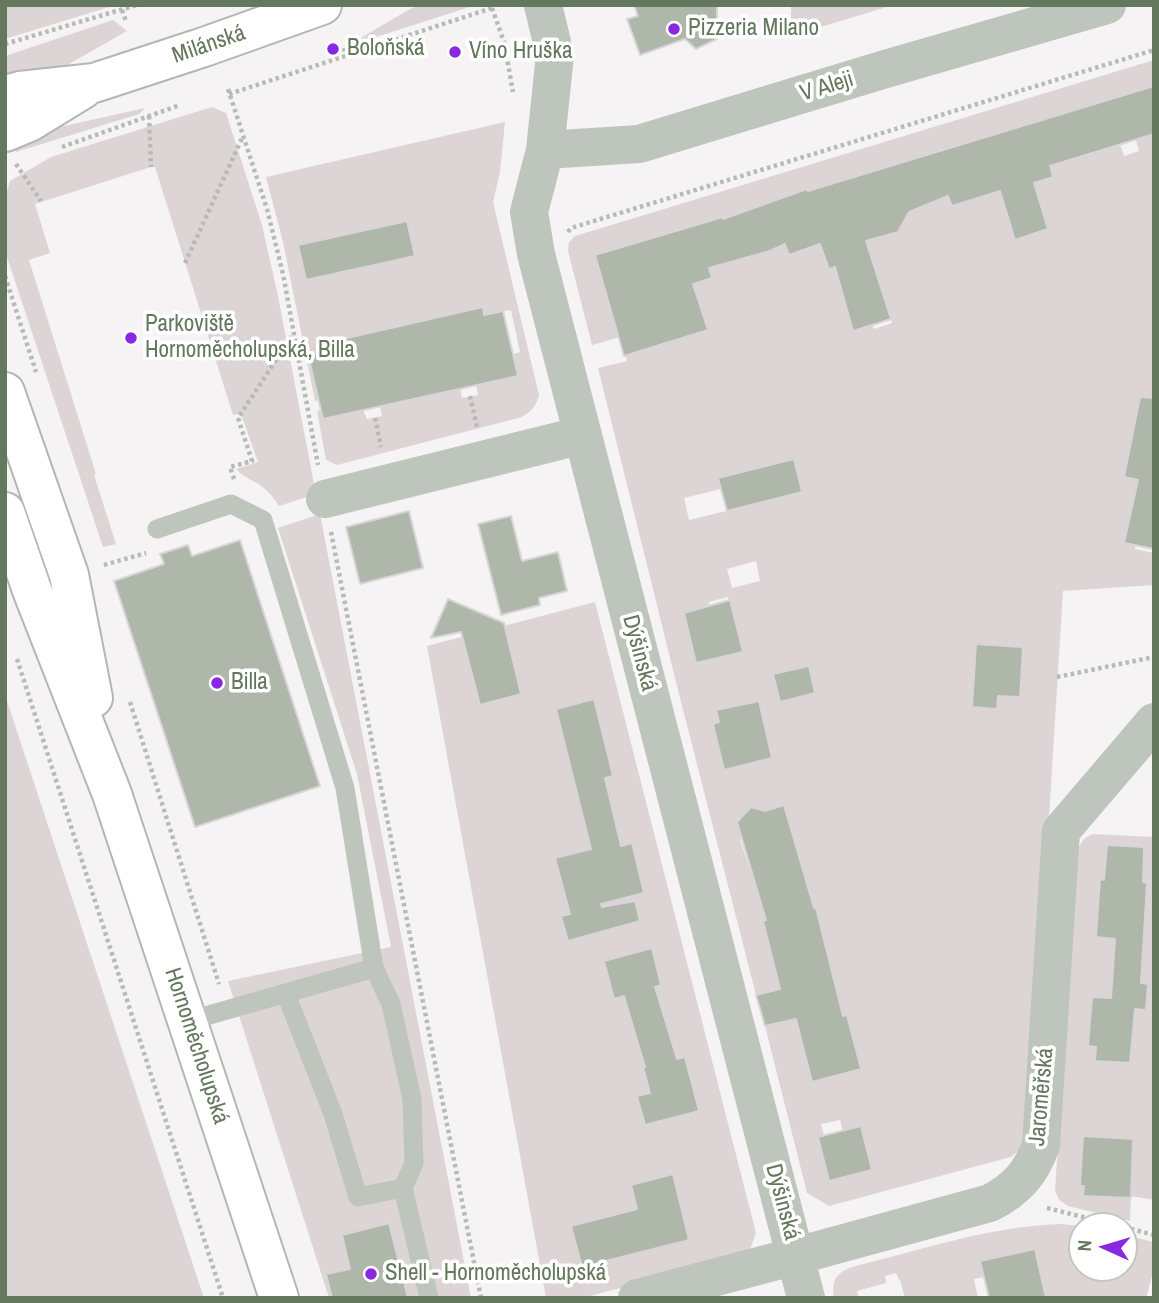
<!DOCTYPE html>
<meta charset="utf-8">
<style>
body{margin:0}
#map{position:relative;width:1159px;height:1303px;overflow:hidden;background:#f6f3f5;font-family:"Archivo Narrow",sans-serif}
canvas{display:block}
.frame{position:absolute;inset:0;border:7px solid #64785d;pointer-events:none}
.north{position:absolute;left:1068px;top:1212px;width:70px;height:70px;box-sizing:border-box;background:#fff;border:2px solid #c1c9be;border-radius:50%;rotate:274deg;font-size:19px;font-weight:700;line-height:28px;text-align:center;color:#64785d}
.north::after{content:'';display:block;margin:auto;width:24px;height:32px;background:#8928e0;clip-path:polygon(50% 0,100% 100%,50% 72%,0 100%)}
</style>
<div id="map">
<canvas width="1159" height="1303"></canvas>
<div class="frame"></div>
<div class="north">N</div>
</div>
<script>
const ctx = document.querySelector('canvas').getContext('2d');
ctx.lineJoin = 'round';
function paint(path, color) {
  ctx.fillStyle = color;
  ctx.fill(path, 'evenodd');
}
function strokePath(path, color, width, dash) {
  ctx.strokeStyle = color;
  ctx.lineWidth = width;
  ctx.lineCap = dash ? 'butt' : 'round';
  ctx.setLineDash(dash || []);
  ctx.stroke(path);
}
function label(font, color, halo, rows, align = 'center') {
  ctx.font = font + ' "Archivo Narrow",sans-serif';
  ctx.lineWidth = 7;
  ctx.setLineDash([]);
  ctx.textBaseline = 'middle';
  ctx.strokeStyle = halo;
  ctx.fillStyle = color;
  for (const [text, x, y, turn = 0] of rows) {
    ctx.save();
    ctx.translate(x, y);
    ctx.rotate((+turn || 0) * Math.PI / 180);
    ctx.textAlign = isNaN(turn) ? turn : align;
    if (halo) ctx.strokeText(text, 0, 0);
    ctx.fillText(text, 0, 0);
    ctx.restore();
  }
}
paint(new Path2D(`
 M5 5H108L109 7 5 39Z
 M421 5H476L345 47 410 9Z
 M791 5H893L791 36Z
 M113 20 127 31 62 68 5 86V56Z
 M1154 60V98L1150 87 1106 101 1124 156 1139 151 1136 140 1154 134V444L1124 477 1154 484 1142 511 1132 509 1124 542 1135 545V549L1154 553V585L1063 591 1030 1125 1021 1149 1011 1157 829 1206 807 1193 765 1026 814 1014 806 982 756 995 679 694 598 368 627 361 620 337 592 345 568 251 569 242 575 236ZM1065 113 1050 166 1038 181 1020 126ZM979 139 992 182 965 191 967 201 952 206 934 152ZM1004 205 1048 229 1015 240ZM722 217 736 260 709 268 711 278 695 283 679 230ZM865 237 892 323 874 329 872 325 839 281 834 267 829 269 823 253ZM637 243 654 300 611 313 595 255ZM794 459 802 493 689 520 684 498 721 489 718 478ZM756 561 760 581 732 588 727 569ZM728 597 743 651 697 663 685 613 709 606V602ZM976 645 1023 647 1020 697 998 696 997 709 972 707ZM808 666 815 693 780 702 773 674ZM716 710 761 712 772 758 724 770 713 724 719 722ZM784 806 801 863 753 877 740 840 742 839 737 819ZM815 908 778 982 763 921ZM847 1015 861 1069 812 1082 798 1028ZM840 1120 843 1132 829 1180 818 1138 824 1136 821 1124Z
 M212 107 226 113 262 225 278 296 316 494 279 506C274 498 268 491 260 485 251 479 243 477 236 469L258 462 241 414 233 415 155 167H151L35 204 50 253 29 260 96 474 94 475 116 544 103 547 5 251V198L10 181 51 157Z
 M145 108 139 114 16 152 12 139 33 133Z
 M505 122 500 172 493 202 539 395C537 405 531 412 522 417L337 465 326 460 317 411 320 410 323 419 363 410 367 419 382 416 380 406 460 388 462 398 478 395 476 385 517 376 513 354 520 352 511 310 484 315 483 308 325 343 327 351 308 355 318 400 315 401 283 242 266 177ZM407 221 415 256 306 280 298 246Z
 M320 514 471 1298H408L388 1222H386V1224L342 1235 346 1255V1258H347L350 1270 325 1275V1278H327L332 1298H329L228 981 391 947 357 774 278 528Z
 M595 602 756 1233 748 1255 582 1298H546L427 646ZM511 653 521 694 480 704ZM594 700 603 733 565 743ZM632 844 644 893 601 904 608 930 561 916 570 914 556 858 585 855ZM651 949 661 985 614 998 604 961ZM660 1004 666 1023 635 1032 629 1013ZM685 1057 699 1111 645 1125 637 1096 650 1093 643 1067ZM673 1174 689 1240 582 1267 571 1226 637 1209 631 1185Z
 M5 695 204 1298H5Z
 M1092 834 1154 837V1200L1131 1196 1133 1140 1084 1186V1196L1131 1198 1130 1221 1068 1206 1059 1200 1055 1190 1078 848 1084 839ZM1107 845 1144 847 1143 882 1147 883 1143 941 1096 937 1099 880H1104ZM1111 998 1146 1009H1135L1130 1063 1095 1061 1096 1047 1088 1046Z
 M1061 1224 1082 1226V1268H1124V1235L1154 1242V1269L1146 1298H1036L1035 1249 981 1261 984 1277 974 1279 978 1298H905L900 1280H899L896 1273 885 1276 886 1283 857 1291 859 1298H834C831 1281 836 1273 852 1267 920 1250 991 1226 1061 1224Z`), '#ddd4d5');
const building = new Path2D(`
 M634 5H717V39L696 49 685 39 640 55 627 19 638 16Z
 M1154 86V134L1050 166 1053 177 1034 183 1048 229 1015 240 1000 191 952 206 948 196 909 212 898 232 866 241 891 319 853 331 835 267 829 269 820 244 789 255 785 244 770 251 709 268 712 278 693 284 708 330 624 356 595 255 723 217V219L807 189 808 191Z
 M407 221 415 256 306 280 298 245Z
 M483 307 484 315 503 311 518 376 323 419 308 355 327 351 325 343Z
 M1140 397 1154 398V549L1124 543 1138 480 1124 477Z
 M794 459 802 492 727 511 718 478Z
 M409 511 423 568 360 584 346 527Z
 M511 516 522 561 558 552 567 591 539 598 540 605 501 615 478 524Z
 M240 540 320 786 195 827 114 581 164 564 160 554 188 545 192 556Z
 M448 599 504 623 521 694 480 705 461 632 431 638Z
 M730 600 743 652 696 663 684 613Z
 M976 644 1023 647 1020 697 998 696 997 709 972 707Z
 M809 666 815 693 780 702 773 674Z
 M594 699 613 776 605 778 621 846 632 843 644 893 601 904 602 907 635 901 640 921 568 941 561 916 570 914 555 858 591 849 556 709Z
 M759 701 772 758 724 770 713 724 719 722 716 710Z
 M784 805 814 908H816L843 1016 847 1015 861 1069 812 1082 796 1019 765 1026 756 995 780 989 763 921 766 920 737 822 751 807 765 811Z
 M1107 845 1144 847 1143 882 1147 883 1141 983 1148 984 1146 1010 1135 1009 1130 1063 1095 1061 1096 1047 1088 1046 1092 997 1111 998 1115 939 1096 937 1100 879 1104 880Z
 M652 948 661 985 655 987 677 1059 685 1057 699 1111 645 1125 637 1096 650 1093 643 1067H645L624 996 614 999 604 961Z
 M861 1126 872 1170 829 1181 818 1137Z
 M1083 1136 1133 1139 1131 1198 1083 1196 1084 1186H1080Z
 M673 1174 689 1240 582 1267 571 1226 637 1209 631 1185Z
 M389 1223 408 1298H332L326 1274 350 1269 342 1235Z
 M1035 1249 1046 1298H989L980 1261Z`);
paint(building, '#aeb7aa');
strokePath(building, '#d8d5d7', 2);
const secondary = new Path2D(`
 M5 95 20 91 94 83 204 47 322 5
 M5 132 29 122 83 89
 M5 392 69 575 93 698
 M5 512 32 590 112 794 279 1298`);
strokePath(secondary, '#b1b9af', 42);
strokePath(new Path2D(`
 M492 8 504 42 513 92
 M122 10 126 21
 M5 44 137 5
 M344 48 346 56
 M228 89 267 209 283 274 318 465
 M229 94 492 8 491 5
 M149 116 151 167
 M62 147 180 105
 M16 164 41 201
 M568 232 571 228 1154 50
 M185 263 243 136
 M5 276 36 372
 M470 396 477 427
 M375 418 381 447
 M234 479 230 467 252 461 238 418 293 334
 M331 532 481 1298
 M104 565 146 553
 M17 659 223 1298
 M1057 677 1154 657
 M130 702 219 984
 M1047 1208 1119 1226
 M1124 1227 1154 1235`), '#b6bbb5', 4.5, [3.5, 3.5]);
strokePath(new Path2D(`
 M157 529 231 504 263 520 345 788 374 968 188 1021
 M286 994 333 1114 358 1197 403 1188 414 1163 412 1099 391 1004 374 968
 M403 1188 429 1298`), '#bec5bc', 19);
strokePath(new Path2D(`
 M543 5 555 55 545 150 529 212 536 254 806 1298
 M545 150 639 144 882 70 1107 5
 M325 499 583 435
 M637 1298 796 1256 990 1203C1017 1189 1031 1173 1041 1145L1061 831 1154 722`), '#bec5bc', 38);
strokePath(secondary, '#fff', 38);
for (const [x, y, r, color] of [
 [674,29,7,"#8928e0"],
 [333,49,7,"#8928e0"],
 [455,52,7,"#8928e0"],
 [131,338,7,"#8928e0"],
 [217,683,7,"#8928e0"],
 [371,1274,7,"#8928e0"]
]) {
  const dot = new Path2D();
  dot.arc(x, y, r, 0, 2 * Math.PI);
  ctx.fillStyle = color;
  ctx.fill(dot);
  strokePath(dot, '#fff', 2.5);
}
label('23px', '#64785d', '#fff', [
 ["Pizzeria Milano",688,29],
 ["Boloňská",347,49],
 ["Víno Hruška",469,52],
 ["Parkoviště",145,325],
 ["Hornoměcholupská, Billa",145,351],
 ["Billa",231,683],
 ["Shell - Hornoměcholupská",385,1274]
], 'left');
label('23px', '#64785d', '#fff', [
 ["Milánská",209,45,-19],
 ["V Aleji",827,87,-17],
 ["Dýšinská",639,653,75],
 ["Hornoměcholupská",196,1046,72],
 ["Jaroměřská",1042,1097,-85],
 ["Dýšinská",782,1202,75]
]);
</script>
